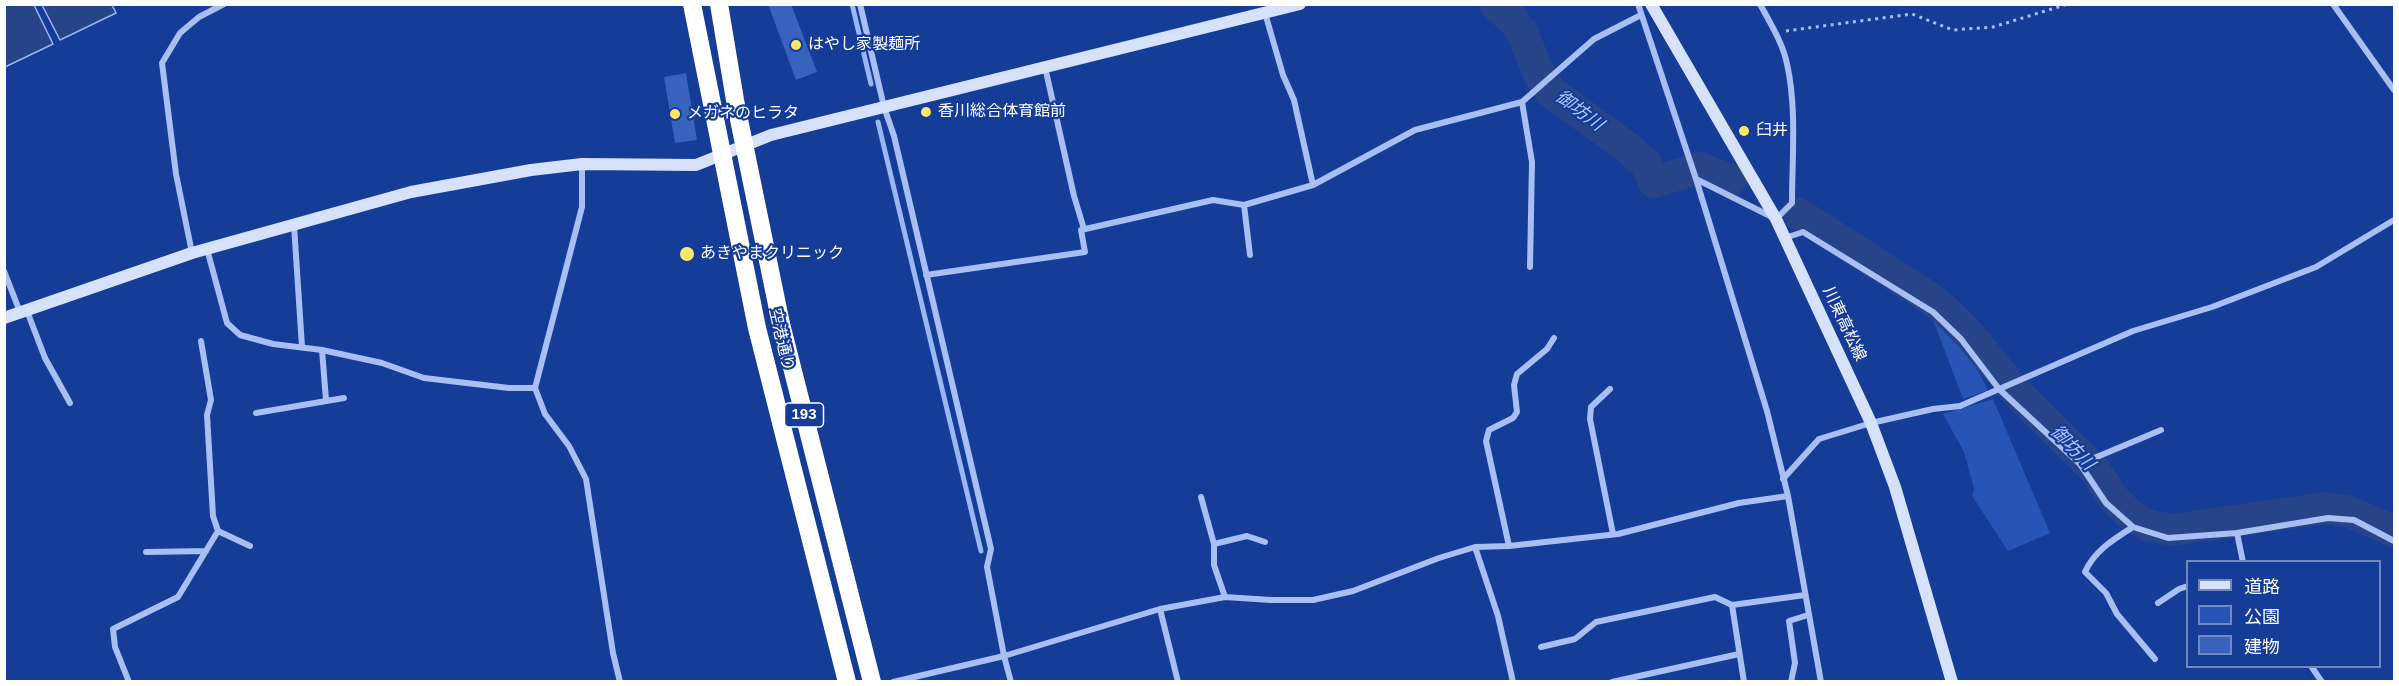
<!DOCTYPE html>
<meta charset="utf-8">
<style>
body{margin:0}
#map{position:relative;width:2399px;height:686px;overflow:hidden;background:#153c97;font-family:Arial,"Noto Sans JP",sans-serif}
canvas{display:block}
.frame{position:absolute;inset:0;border:6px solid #fff;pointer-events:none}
.legend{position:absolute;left:2186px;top:560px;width:195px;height:108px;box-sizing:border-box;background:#153c97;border:2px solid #738ac1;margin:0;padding:8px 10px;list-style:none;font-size:18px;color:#fff}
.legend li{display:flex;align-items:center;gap:12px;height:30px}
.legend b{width:30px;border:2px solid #738ac1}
</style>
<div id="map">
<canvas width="2399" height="686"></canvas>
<div class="frame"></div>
<ul class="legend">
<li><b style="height:8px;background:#d6e1fc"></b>道路</li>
<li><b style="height:16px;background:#2854b6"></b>公園</li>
<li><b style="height:16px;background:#3962bd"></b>建物</li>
</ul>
</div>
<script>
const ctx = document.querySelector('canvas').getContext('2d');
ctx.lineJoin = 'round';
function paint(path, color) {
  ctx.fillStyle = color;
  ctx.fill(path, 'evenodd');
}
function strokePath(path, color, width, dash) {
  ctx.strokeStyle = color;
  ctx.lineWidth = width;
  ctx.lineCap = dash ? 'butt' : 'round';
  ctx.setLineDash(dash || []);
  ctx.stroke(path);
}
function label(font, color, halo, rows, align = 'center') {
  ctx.font = font + ' Arial,"Noto Sans JP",sans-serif';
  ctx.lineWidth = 4.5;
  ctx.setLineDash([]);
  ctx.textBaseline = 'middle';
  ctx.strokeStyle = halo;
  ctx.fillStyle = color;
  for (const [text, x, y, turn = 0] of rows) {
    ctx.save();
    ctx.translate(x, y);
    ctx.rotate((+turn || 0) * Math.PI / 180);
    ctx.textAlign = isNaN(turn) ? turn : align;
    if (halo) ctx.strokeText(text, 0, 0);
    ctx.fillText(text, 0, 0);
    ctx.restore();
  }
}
paint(new Path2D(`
 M1933 320C1959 337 1975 363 1988 390L1963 399Z
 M1993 399 2050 533 2008 551 1972 496 1974 489 1964 452 1943 414Z`), '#2854b6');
const water = new Path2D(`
 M5 4 34 5 53 44 5 67Z
 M42 5H112L116 13 60 40Z`);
paint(water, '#284489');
strokePath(water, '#99b7f5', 1.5);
strokePath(new Path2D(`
 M852 4 871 84
 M878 122 981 551`), '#99b7f5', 5);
strokePath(new Path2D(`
 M1495 4 1513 20 1522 32 1539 74 1551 92 1628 148 1646 164 1654 182 1687 172
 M1699 168 1731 180
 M1799 214 1927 296 1948 313 1969 334 2017 393 2094 469 2113 498 2130 515 2149 526 2173 530 2326 508 2347 511 2394 531`), '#284489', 32);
paint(new Path2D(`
 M768 4H791L817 72 796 80Z
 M686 73 697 140 675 143 664 77Z`), '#3962bd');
strokePath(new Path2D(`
 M1786 31 1912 14 1953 30 1993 27 2068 4`), '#a7bff2', 3, [3, 4.5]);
strokePath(new Path2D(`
 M860 4 884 107 894 136 991 549 987 567 1004 656 1011 682
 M1638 4 1696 179 1767 411 1788 496 1821 682
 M2333 4 2394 90
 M1265 13 1283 75 1294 100 1313 185
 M1045 67 1074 196 1084 229
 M1522 102 1532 162 1530 267
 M582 164V207L535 388 545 414 569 446 586 479 613 653 620 682
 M1696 179 1776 219 1792 203C1792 158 1797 108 1787 64 1783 43 1770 23 1760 4
 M1244 205 1250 255
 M294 225 302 347
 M1785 238 1803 232 1933 312 1961 339 1999 389 2080 464 2106 503 2133 527 2168 538 2237 533 2328 518 2354 520 2394 541
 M207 249 227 323 240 335 273 344 322 350 382 363 424 378 509 388H535
 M192 253 176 174 162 63 180 33 199 17 224 4
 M4 271 20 312
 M926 275 1085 252 1081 230 1213 200 1244 205 1313 185 1415 130 1522 102 1594 39 1641 15
 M27 311 45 358 70 403
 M322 350 326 400
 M1610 389 1591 407 1590 419 1613 534
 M256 413 344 398
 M2080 464 2161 430
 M1783 479 1819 439 1871 423 1933 409 1960 406 2133 331 2212 307 2316 267 2394 220
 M1201 497 1214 544V565L1225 597
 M2133 527C2114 539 2094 551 2085 572L2106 593 2117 614 2155 659
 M218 531 250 546
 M2237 533 2243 562
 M1214 544 1247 536 1265 542
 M1509 546 1486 441 1489 430 1513 418 1517 412 1514 385 1517 374 1547 349 1554 338
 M1475 547 1498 616 1513 682
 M146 552 206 551
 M2158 603 2179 589 2188 586
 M1732 605 1744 682
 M1160 609 1178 682
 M1541 647 1575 639 1596 622 1715 597 1732 605 1805 595
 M2311 666 2322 682
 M129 682 115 647 113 629 178 597 218 531 213 516 207 415 211 400 201 341
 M893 682 1004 656 1160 609 1225 597 1271 600H1313L1353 591 1439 558 1475 547 1509 546 1618 534 1739 503 1788 496
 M1612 682 1739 654
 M1791 682 1795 663 1789 621 1808 615`), '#a7bff2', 6);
strokePath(new Path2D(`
 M1651 4 1776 219 1871 423 1895 487 1952 682
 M4 318 192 253 411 192 531 170 582 164 696 165 771 135 1300 4`), '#d6e1fc', 12);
strokePath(new Path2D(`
 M692 4 757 328 847 682
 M719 4 735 100 781 324 872 682`), '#fff', 18);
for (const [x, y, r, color] of [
 [796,45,6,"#ffe868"],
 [926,112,6,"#ffe868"],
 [675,114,6,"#ffe868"],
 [1744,131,6,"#ffe868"],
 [687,254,8,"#ffe868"]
]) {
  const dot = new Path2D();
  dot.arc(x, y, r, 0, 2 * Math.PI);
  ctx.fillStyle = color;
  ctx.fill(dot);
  strokePath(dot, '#153c97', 2);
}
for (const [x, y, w] of [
 [804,415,39]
]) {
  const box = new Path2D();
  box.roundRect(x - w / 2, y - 12, w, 24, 4.5);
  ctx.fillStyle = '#153c97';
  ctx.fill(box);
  strokePath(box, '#fff', 1.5);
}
label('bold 15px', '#fff', null, [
 ["193",804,415]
]);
label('16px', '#fff', '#153c97', [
 ["はやし家製麺所",808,45],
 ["香川総合体育館前",938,112],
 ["メガネのヒラタ",687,114],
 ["臼井",1756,131],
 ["あきやまクリニック",700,254]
], 'left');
label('16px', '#fff', '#153c97', [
 ["川東高松線",1844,324,65],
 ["空港通り",781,340,77]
]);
label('italic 18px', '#b3c9f9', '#153c97', [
 ["御坊川",1579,111,37],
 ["御坊川",2072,448,46]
]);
</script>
